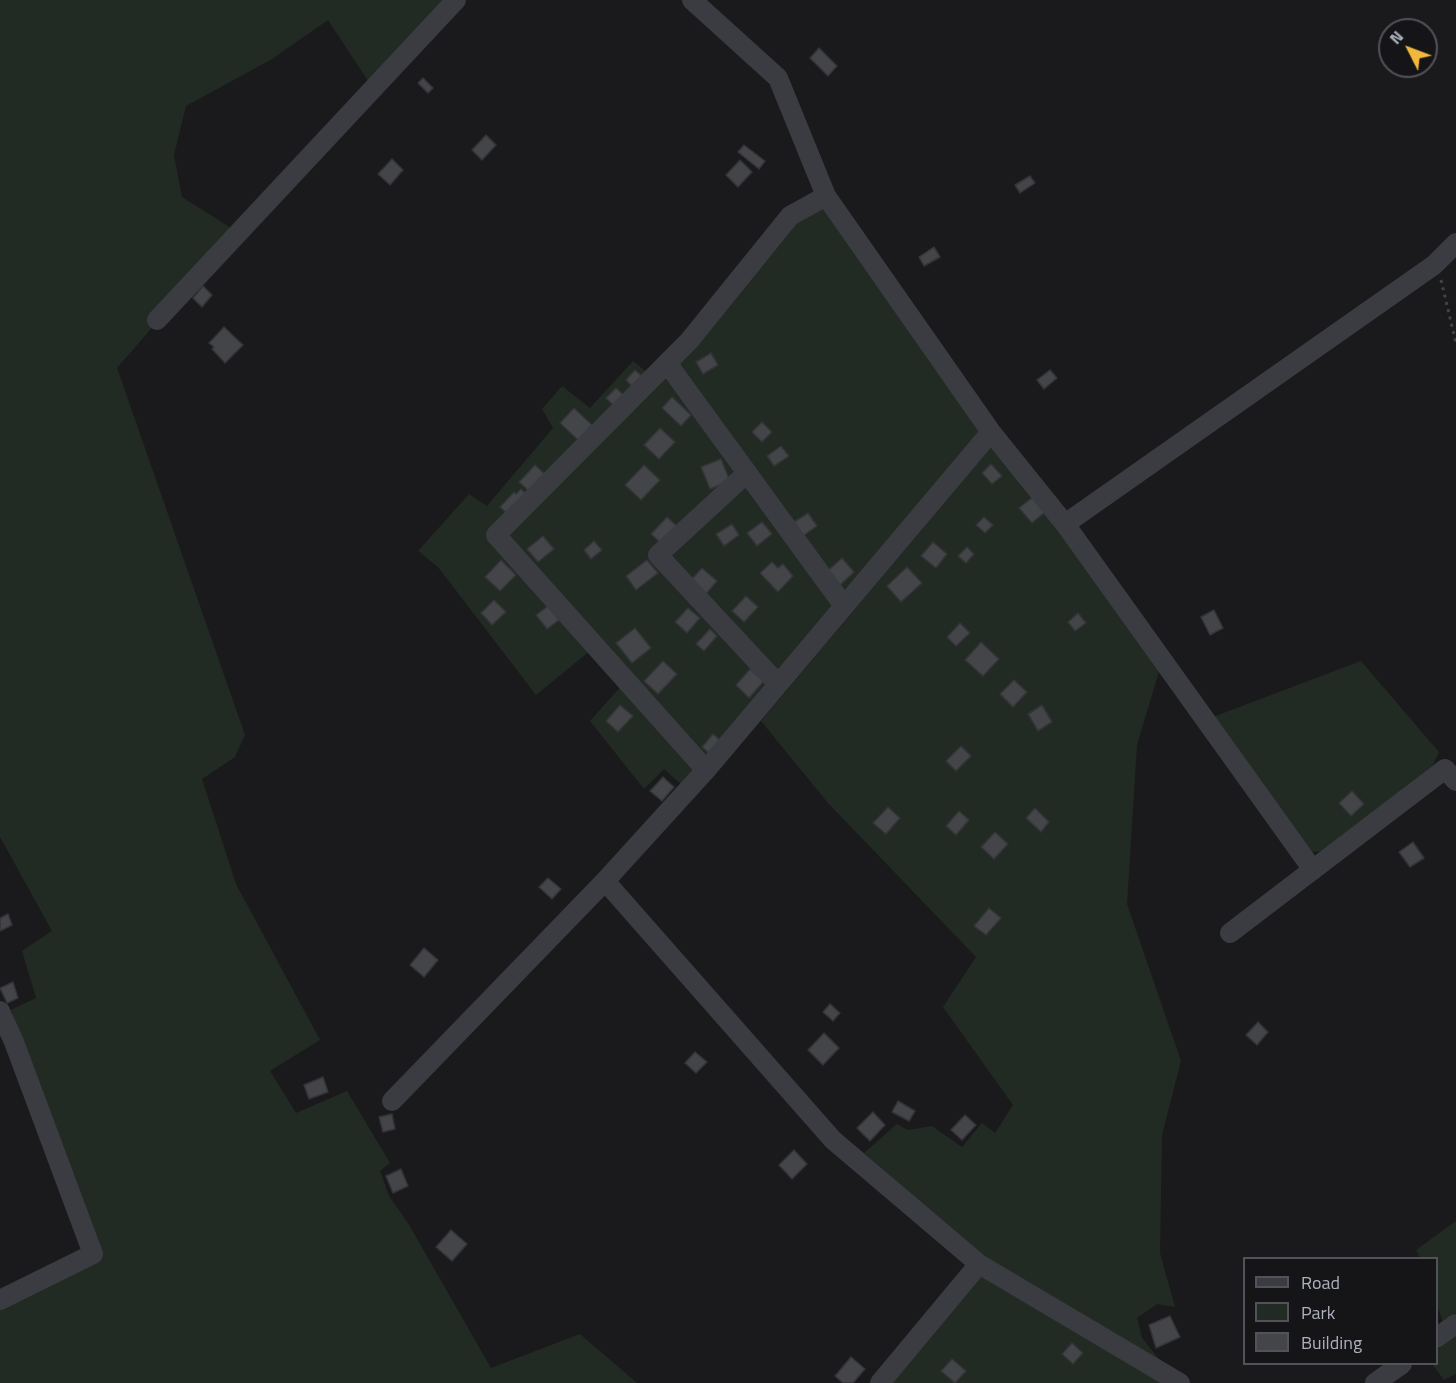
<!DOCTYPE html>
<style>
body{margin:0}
#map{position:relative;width:1456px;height:1383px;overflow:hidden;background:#1a1a1c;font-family:"Titillium Web",sans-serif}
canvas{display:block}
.legend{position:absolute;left:1243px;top:1257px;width:195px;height:108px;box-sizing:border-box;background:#151518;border:2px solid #52535a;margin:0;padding:8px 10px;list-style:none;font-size:18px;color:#adb1bc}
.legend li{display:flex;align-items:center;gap:12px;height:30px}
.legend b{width:30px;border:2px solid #52535a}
.north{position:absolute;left:1378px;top:18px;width:60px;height:60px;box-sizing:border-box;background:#151518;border:2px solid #52535a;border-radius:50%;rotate:312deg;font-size:16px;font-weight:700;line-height:24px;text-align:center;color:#adb1bc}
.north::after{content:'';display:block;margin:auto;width:21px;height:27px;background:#f3b83b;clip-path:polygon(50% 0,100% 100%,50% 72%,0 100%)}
</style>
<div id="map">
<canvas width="1456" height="1383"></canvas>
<ul class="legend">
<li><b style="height:8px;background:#3b3c42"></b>Road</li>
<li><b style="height:16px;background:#222b23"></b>Park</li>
<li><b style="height:16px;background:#444549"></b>Building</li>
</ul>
<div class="north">N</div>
</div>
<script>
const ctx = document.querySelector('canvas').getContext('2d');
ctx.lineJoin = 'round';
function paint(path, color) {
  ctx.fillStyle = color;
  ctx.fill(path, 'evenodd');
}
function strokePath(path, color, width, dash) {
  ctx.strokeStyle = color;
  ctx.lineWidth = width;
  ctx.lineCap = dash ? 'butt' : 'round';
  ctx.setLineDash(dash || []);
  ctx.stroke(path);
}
paint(new Path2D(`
 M0 0H445L370 84 328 20 272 59 186 106 174 155 182 197 236 231 117 368 245 735 235 757 202 779 236 884 320 1040 270 1071 296 1113 347 1091 390 1163 380 1171 389 1196 408 1223 491 1368 580 1334 637 1383H0V1307L101 1257 11 1010 36 998 22 951 52 931 0 837Z
 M817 190 982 430 683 786 664 769 644 789 590 721 623 684 591 650 536 695 438 567 418 551 469 494 487 506 553 428 542 409 562 386 590 408 633 361 649 374Z
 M992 446 1039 499 1160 668 1137 745 1127 904 1181 1061 1162 1135 1160 1253 1175 1307 1157 1304 1137 1318 1142 1338 1167 1369 983 1257 864 1153 897 1124 908 1130 932 1126 962 1147 982 1123 995 1133 1013 1105 943 1007 976 957 828 803 761 721Z
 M1361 661 1439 752 1433 765 1327 851 1312 852 1213 717Z
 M1456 1221V1313L1443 1322 1437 1305 1436 1258H1420L1416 1250Z
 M969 1262 1172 1383H869Z
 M1456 1336V1374L1444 1380 1432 1364H1436L1437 1350Z`), '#222b23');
const building = new Path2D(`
 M819 48 837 66 828 76 810 58Z
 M423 78 433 88 428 93 418 83Z
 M486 135 496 145 482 160 472 150Z
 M744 145 765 161 759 169 738 152Z
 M392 159 403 170 390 185 378 174Z
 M740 160 752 172 738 187 726 175Z
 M1030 176 1035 183 1020 193 1015 185Z
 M934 247 940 257 924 266 919 257Z
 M203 286 212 295 202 307 193 298Z
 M224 327 243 345 225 363 212 349 214 347 209 343Z
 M711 353 718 365 703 374 696 362Z
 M635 370 645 379 635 389 626 380Z
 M1050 370 1057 378 1044 389 1037 380Z
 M616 388 627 398 617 409 606 398Z
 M672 397 691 415 681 426 662 408Z
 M574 408 592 425 578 440 560 423Z
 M762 422 772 432 762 442 752 432Z
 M660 428 675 442 659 459 644 445Z
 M781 446 789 456 774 466 767 456Z
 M721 459 730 481 710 489 701 467Z
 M991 464 1002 476 992 484 982 473Z
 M535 465 548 477 532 494 519 482Z
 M644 465 660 480 641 500 625 485Z
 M521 489 529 497 512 518 500 507 514 492 516 494Z
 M1033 497 1045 512 1032 523 1019 508Z
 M808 513 817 526 803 536 794 522Z
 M667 517 680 529 664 546 651 534Z
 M984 517 993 525 985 533 976 525Z
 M762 522 772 534 757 546 747 533Z
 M732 524 739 535 724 546 716 534Z
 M543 536 554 549 538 562 527 549Z
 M594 541 602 550 591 559 584 550Z
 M933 542 947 554 936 568 921 556Z
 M967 547 974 554 966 563 958 556Z
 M842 558 854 572 837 588 824 574Z
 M501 560 516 575 500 591 485 577Z
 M647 560 658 573 636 590 626 576Z
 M772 562 778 568 783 564 793 576 778 592 760 573Z
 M907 567 922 583 901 602 887 586Z
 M702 568 717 581 706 594 690 581Z
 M746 596 758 607 744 622 732 611Z
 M494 600 506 612 492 625 481 613Z
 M548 606 559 620 547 629 536 615Z
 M688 608 700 618 687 633 675 622Z
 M1214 610 1223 628 1210 635 1201 617Z
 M1078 613 1086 623 1075 631 1068 622Z
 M960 623 970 633 956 646 947 637Z
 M635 628 651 648 632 663 616 643Z
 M710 629 717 636 704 651 696 644Z
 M981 642 999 659 983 676 965 660Z
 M663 661 677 674 658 694 644 681Z
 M750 669 764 681 749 698 736 685Z
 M1014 680 1027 692 1013 707 1000 694Z
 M620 705 633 716 618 732 606 721Z
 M1042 705 1052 722 1038 731 1028 714Z
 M713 734 721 741 710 754 702 747Z
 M961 746 971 756 956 771 946 761Z
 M663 777 674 787 662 801 650 791Z
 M1352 791 1364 804 1351 816 1339 803Z
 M888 807 900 818 886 834 873 823Z
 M1035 808 1049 822 1041 832 1026 818Z
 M959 811 969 820 956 835 946 826Z
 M995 832 1008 844 994 859 981 847Z
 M1413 842 1424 858 1410 867 1399 852Z
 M548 878 561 889 552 899 539 887Z
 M989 908 1001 918 986 935 974 926Z
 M8 914 12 925 0 931V918Z
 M424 948 438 960 424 977 410 965Z
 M13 982 18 998 7 1003 0 988Z
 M830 1004 840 1013 833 1021 823 1012Z
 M1258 1022 1268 1032 1257 1045 1246 1035Z
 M824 1033 839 1048 823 1065 808 1050Z
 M695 1052 707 1062 696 1073 685 1063Z
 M323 1077 328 1092 309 1099 304 1085Z
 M898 1101 915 1111 909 1121 892 1112Z
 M873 1112 885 1125 870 1141 857 1128Z
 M392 1114 395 1129 383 1132 379 1117Z
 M965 1115 976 1125 962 1140 951 1130Z
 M794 1150 807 1164 792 1179 779 1165Z
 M401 1169 408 1186 393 1193 386 1176Z
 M451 1230 467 1244 452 1261 436 1247Z
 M1170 1316 1180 1337 1156 1348 1149 1325Z
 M1072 1343 1083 1353 1073 1364 1062 1354Z
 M851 1357 865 1369 853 1383H843L835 1376Z
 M952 1359 966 1371 955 1383 941 1371Z`);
paint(building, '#444549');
strokePath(building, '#343438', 1.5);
strokePath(new Path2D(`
 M1441 280 1456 343`), '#414349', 3, [3, 4.5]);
strokePath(new Path2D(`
 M692 0 778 78 826 196 991 432 1065 524 1313 870
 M157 320 456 0
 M667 363 844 606
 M991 432 706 770 605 881 833 1140 979 1264 1180 1383
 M747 473 658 555 778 684
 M1065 524 1434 265 1456 243
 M706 770 496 535 689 341 790 216 826 196
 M1230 933 1445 769 1456 781
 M0 1011 14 1042 93 1254 0 1300
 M392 1101 605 881
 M1436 1338 1456 1324
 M880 1383 979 1264
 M1375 1383 1402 1364`), '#3b3c42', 20);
</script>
